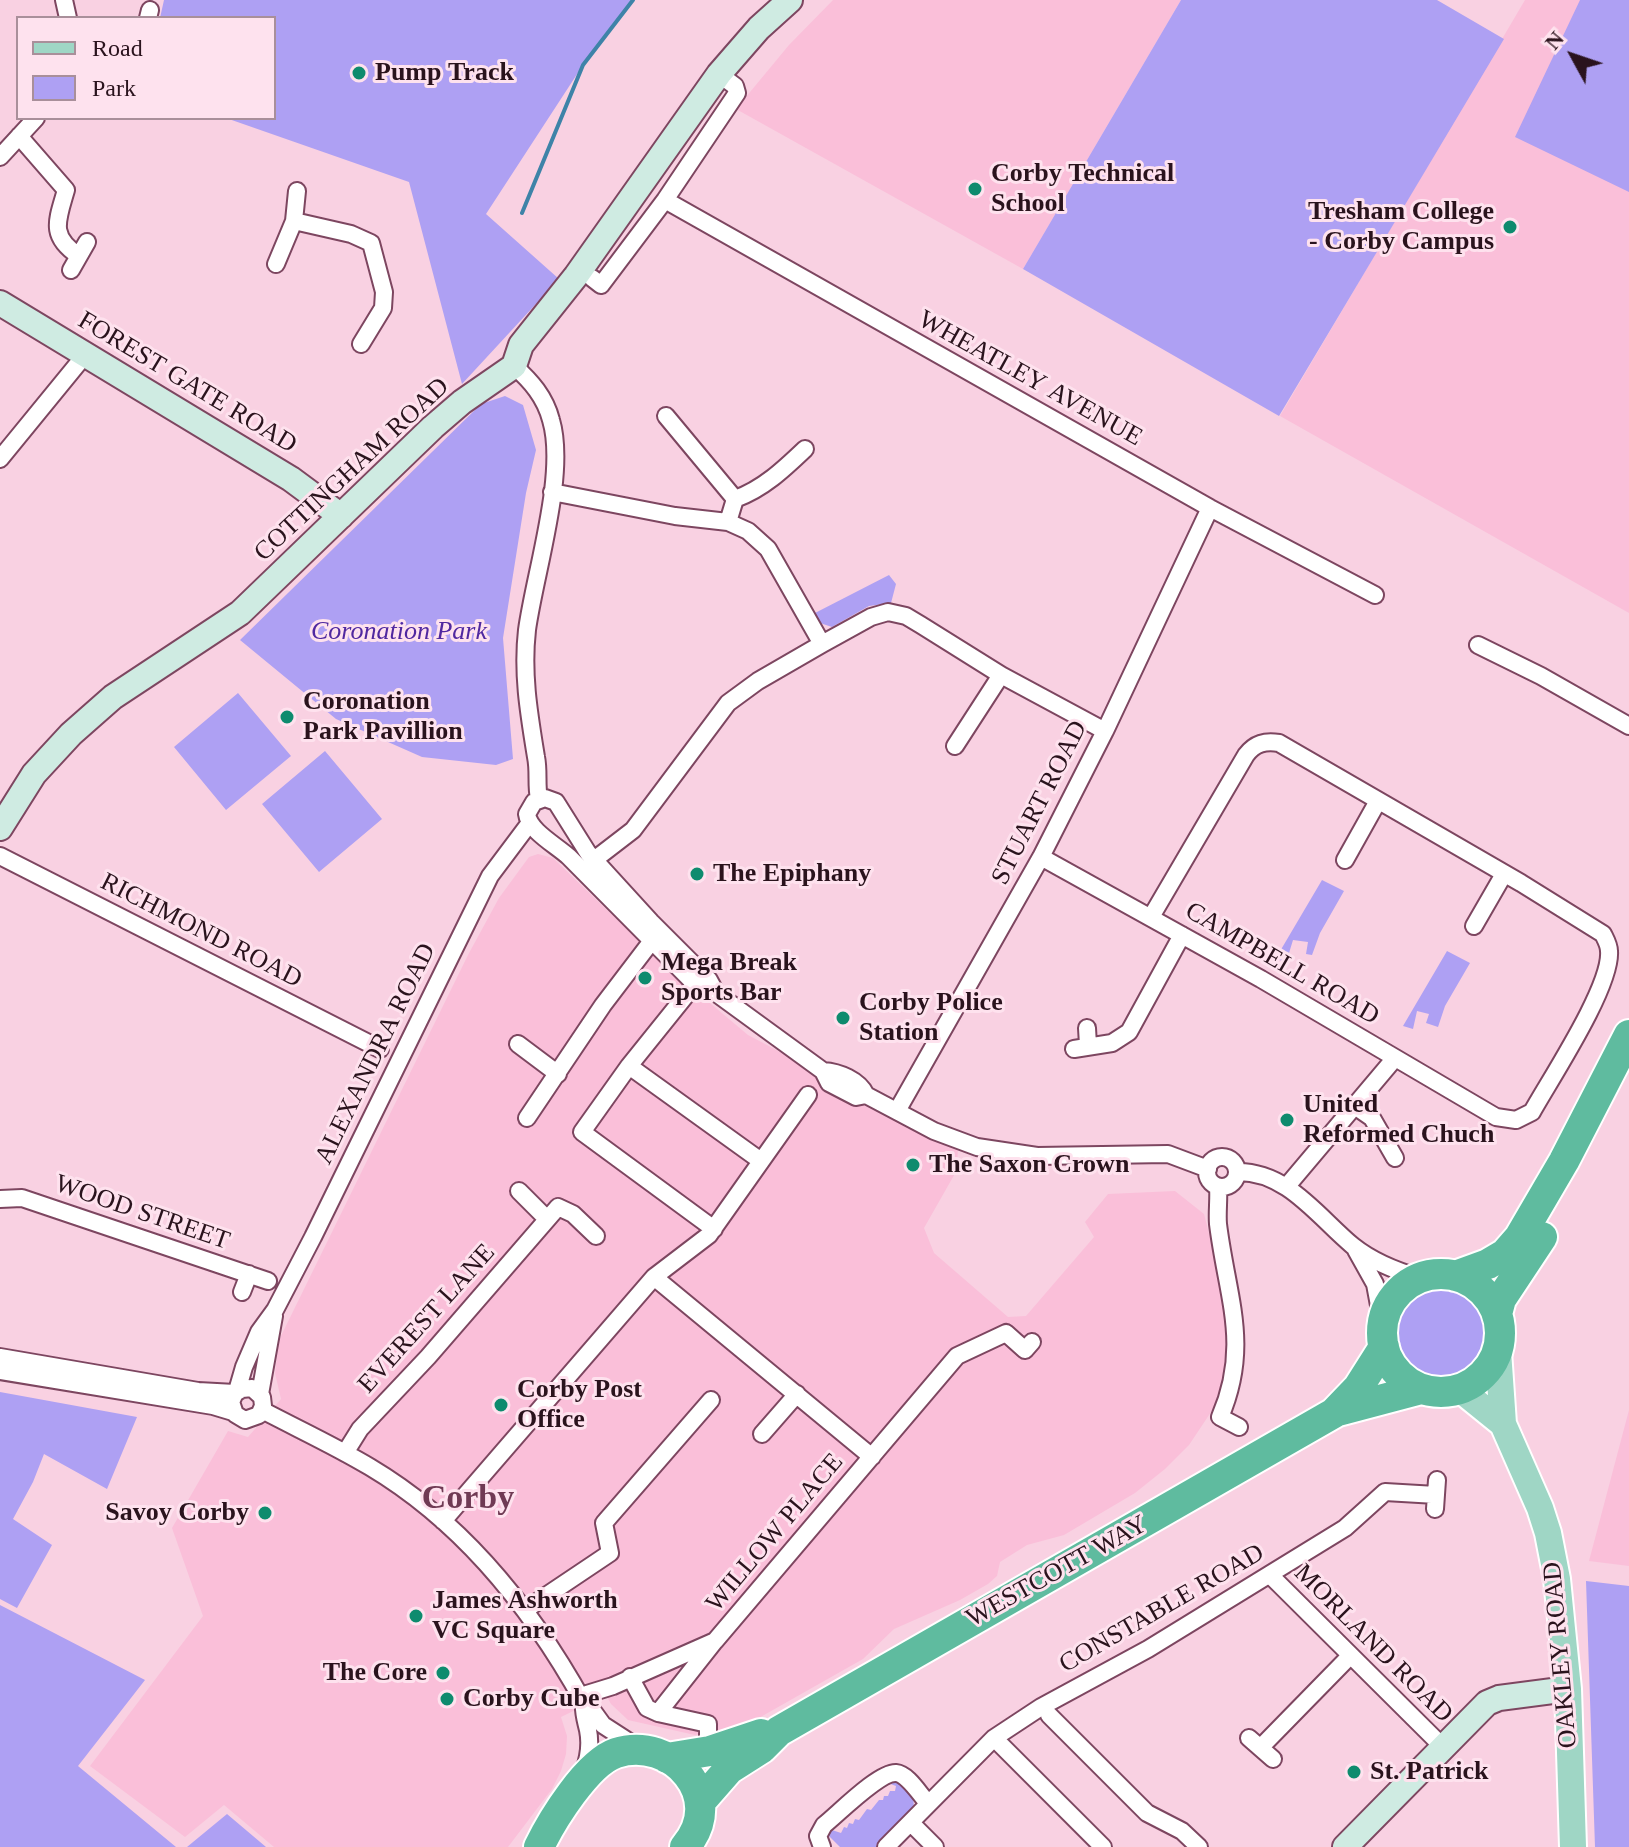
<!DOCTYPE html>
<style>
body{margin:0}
#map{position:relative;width:1629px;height:1847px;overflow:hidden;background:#f9d1e2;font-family:Georgia,serif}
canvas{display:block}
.legend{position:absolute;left:16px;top:16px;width:260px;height:104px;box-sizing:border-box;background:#fee2ee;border:2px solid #a98f9a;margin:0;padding:10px 14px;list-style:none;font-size:24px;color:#2a131d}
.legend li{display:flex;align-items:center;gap:16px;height:40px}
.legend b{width:40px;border:2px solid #a98f9a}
.north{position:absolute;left:1533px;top:16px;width:80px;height:80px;-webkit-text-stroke:6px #fee2ee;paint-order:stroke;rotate:310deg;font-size:22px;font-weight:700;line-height:32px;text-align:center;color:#2a131d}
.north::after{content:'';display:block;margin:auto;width:28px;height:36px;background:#2a131d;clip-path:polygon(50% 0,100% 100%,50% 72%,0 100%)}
</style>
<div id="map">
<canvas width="1629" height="1847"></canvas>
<ul class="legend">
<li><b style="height:10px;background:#9fd6c5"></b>Road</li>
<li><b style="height:22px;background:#aea0f3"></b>Park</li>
</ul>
<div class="north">N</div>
</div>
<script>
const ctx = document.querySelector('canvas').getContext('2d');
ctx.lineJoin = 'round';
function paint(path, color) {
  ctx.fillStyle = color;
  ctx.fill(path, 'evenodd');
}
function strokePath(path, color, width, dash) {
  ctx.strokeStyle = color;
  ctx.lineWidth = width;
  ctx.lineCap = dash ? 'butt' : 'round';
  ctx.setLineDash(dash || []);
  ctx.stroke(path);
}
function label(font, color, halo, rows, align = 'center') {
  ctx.font = font + ' Georgia,serif';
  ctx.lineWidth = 6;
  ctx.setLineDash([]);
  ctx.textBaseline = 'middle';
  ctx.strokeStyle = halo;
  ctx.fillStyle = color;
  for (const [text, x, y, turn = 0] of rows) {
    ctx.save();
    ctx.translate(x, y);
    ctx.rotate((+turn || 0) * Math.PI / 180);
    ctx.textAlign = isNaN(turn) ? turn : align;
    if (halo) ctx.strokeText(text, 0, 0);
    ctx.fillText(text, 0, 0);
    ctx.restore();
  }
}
paint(new Path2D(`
 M833 0H1181L1023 269 736 109 789 45Z
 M1525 0H1629V613L1280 416Z
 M538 854 553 858 661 962 748 1035 958 1146 957 1170 924 1228 934 1253 1008 1317 1026 1316 1094 1237 1085 1222 1108 1194 1175 1191 1204 1214 1218 1268 1226 1322 1229 1356 1225 1378 1215 1406 1189 1445 1165 1469 1135 1493 1064 1535 1027 1545 1000 1562 997 1576 988 1584 960 1600 894 1629 863 1659 757 1719 729 1731 695 1735 628 1720 611 1704 606 1695 561 1717 567 1736 566 1754 561 1771 552 1789 508 1847H274L224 1805 185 1837 90 1766 203 1616 172 1528 228 1431 248 1437 281 1399 275 1373 279 1340 468 955 499 898 529 857Z
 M1629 1410V1566L1589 1561Z`), '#fabfd9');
paint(new Path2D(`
 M164 0H633L583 65 486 214 559 279 462 384 409 182 226 118H274V18H160Z
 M1181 0H1437L1504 39 1279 416 1023 269Z
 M1580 0H1629V192L1515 137Z
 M505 396 523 405 536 450 526 493 503 638 513 759 496 765 422 757 336 719 240 640 481 404Z
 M889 575 896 584 891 603 869 606 832 627 820 623 815 613Z
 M238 693 291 756 226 810 174 747Z
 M325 751 382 819 319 872 262 804Z
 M1322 880 1344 891 1320 933 1312 955 1306 954 1308 942 1293 940 1286 963 1276 958Z
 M1447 951 1470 963 1445 1006 1438 1027 1426 1023 1429 1014 1417 1011 1413 1029 1403 1026Z
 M1395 1333a46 46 0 1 1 92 0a46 46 0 1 1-92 0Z
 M0 1392 137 1417 107 1489 44 1454 33 1482 13 1519 52 1545 17 1608 0 1599Z
 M1586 1581 1629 1586V1847H1595Z
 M0 1605 145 1680 78 1766 176 1847H0Z
 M897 1780 913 1795 914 1808 876 1847H840L828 1835H822L829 1829 841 1833 844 1827 847 1828 849 1823 853 1824 855 1819 859 1820 867 1809 871 1810 879 1800H883L884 1796H888L890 1791H895L896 1786 885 1782Z
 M227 1814 266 1847H187Z`), '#aea0f3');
strokePath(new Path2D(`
 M522 213 583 65 633 0`), '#3e83a8', 4);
const street = new Path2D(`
 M64 0 68 18
 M148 18 150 10
 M19 136 66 190C57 221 49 236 79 256
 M0 157 36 118
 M665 200 1210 508 1375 595
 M294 221 351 234 371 243 384 292 383 308 361 344
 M276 264 294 221 297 191
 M71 270 87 242
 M592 278 601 285 665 200 737 93 735 86 719 74
 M514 366C531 381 545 397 551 420 567 474 535 572 527 630 522 674 529 714 536 757 539 771 536 785 539 799
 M666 416 735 499 728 522
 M0 459 85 355
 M552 492 675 516 728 522 748 531 768 549 822 644
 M735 499C763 489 784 469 805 449
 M1478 645 1541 676 1629 726
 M955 746 1001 675
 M0 856 380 1049
 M1041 857 1261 979 1496 1117 1516 1120 1532 1112C1551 1078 1612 986 1609 951 1609 945 1606 940 1603 934L1521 883 1279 743C1265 741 1255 743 1246 755L1151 917
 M594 860 633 830 728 703 758 681 822 644 871 617 888 612 906 616 921 625 1001 675 1105 731
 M1345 860 1378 801
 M1474 926 1504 874
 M695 984 629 1066 582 1132 714 1229
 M716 993 709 980 651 922 588 853 556 802 545 798 534 802 527 814C529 831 556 845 569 857L695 984 716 993 823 1071C839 1072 859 1080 866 1095L934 1131 977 1147 1037 1156 1168 1154 1208 1169
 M1087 1028 1088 1045
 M518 1044 558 1074
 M1074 1049 1112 1043 1129 1032 1182 935
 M629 1066 761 1161
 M823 1071 829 1083 856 1097 866 1095
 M1356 1107 1372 1118 1395 1158
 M897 1111 1041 857 1105 731 1210 508
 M527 1118 603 1005 651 942
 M1207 1172a15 15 0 1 1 30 0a15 15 0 1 1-30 0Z
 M1237 1172C1287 1171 1318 1217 1353 1246 1373 1262 1396 1271 1420 1278
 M1287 1186 1395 1058
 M1218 1187C1219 1199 1217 1212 1218 1224 1227 1297 1251 1345 1220 1417L1239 1427
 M519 1191 547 1219
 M0 1199 22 1198 268 1281
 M1356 1250 1375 1284 1383 1327
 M654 1277 872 1457
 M242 1292 249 1274
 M0 1357 198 1391 235 1393 242 1389 252 1388 262 1397 263 1406 259 1415 245 1420 235 1414 231 1402 235 1393
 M0 1371 213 1406 233 1412
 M237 1391 244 1367 259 1332 275 1310 313 1237 490 876 529 824
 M260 1394 274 1316
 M262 1410C298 1429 335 1446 370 1467 464 1523 532 1609 584 1703L590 1707 603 1725 637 1747
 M762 1434 797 1394
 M345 1453 360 1429 428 1357 558 1207 573 1214 596 1236
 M1435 1509 1437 1480
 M443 1521 654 1277 709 1235 808 1095
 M1270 1575 1443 1747
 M525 1610 610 1553 604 1523 711 1400
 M630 1677 647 1708 658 1713 714 1642
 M587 1694 613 1686 715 1641 957 1356 1006 1333 1025 1350 1032 1342
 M584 1703C583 1713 586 1721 588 1730 591 1745 589 1757 584 1771
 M658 1713 708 1724V1738
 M1049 1715 1147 1813 1182 1831 1199 1847
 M994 1738 1103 1847
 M1249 1738 1273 1759
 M1261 1747 1350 1656
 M911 1823 935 1847
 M822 1847 818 1836 824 1825C838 1814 879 1772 896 1773 908 1774 920 1795 928 1803
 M886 1847 994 1738 1041 1707 1148 1649 1345 1528 1385 1492 1436 1495`);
const secondary = new Path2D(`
 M0 303 291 479 341 516
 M0 828 34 774 71 734 113 697 240 613 433 427 462 402 514 366 521 345 576 276 719 74 759 28 790 0
 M1345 1847 1487 1703 1499 1698 1568 1689`);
const primary = new Path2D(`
 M1498 1351 1503 1424 1540 1508 1548 1533 1557 1579 1568 1689 1573 1847
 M1461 1390 1503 1424`);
const highway = new Path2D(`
 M1382 1333a59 59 0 1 1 118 0a59 59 0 1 1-118 0Z
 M1455 1276 1488 1264 1505 1254 1519 1238 1564 1161 1629 1035
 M1497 1314 1501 1299 1542 1237
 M1338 1411 1421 1389
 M667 1758 710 1751 761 1734
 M701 1801 729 1769 762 1748 779 1731 1334 1413 1358 1388 1384 1347
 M539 1847C552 1820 587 1763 616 1753 672 1735 728 1797 685 1847`);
strokePath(street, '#7d4660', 20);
strokePath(secondary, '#7d4660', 28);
strokePath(primary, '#fff', 30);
strokePath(highway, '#fff', 34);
strokePath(street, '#fff', 16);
strokePath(secondary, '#cfebe2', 24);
strokePath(primary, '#9fd6c5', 26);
strokePath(highway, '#5fbb9f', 30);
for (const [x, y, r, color] of [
 [359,73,8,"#0e8b6e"],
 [975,189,8,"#0e8b6e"],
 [1510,227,8,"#0e8b6e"],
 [287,717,8,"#0e8b6e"],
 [697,874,8,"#0e8b6e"],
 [645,978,8,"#0e8b6e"],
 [843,1018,8,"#0e8b6e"],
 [1287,1120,8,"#0e8b6e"],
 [913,1165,8,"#0e8b6e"],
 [501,1405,8,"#0e8b6e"],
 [265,1513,8,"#0e8b6e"],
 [416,1616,8,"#0e8b6e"],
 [443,1673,8,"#0e8b6e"],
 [447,1699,8,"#0e8b6e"],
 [1354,1772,8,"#0e8b6e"]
]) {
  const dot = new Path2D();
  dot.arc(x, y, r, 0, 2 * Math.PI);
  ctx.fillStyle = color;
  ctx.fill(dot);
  strokePath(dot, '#fee2ee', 3);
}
label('bold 26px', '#2a131d', '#fee2ee', [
 ["Pump Track",375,73],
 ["Corby Technical",991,174],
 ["School",991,204],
 ["Tresham College",1494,212,"right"],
 ["- Corby Campus",1494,242,"right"],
 ["Coronation",303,702],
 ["Park Pavillion",303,732],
 ["The Epiphany",713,874],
 ["Mega Break",661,963],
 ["Sports Bar",661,993],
 ["Corby Police",859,1003],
 ["Station",859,1033],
 ["United",1303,1105],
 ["Reformed Chuch",1303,1135],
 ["The Saxon Crown",929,1165],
 ["Corby Post",517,1390],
 ["Office",517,1420],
 ["Savoy Corby",249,1513,"right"],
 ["James Ashworth",432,1601],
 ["VC Square",432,1631],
 ["The Core",427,1673,"right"],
 ["Corby Cube",463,1699],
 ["St. Patrick",1370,1772]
], 'left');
label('26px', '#2a131d', '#fee2ee', [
 ["WHEATLEY AVENUE",1030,379,29],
 ["FOREST GATE ROAD",187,383,31],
 ["COTTINGHAM ROAD",352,470,-43],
 ["STUART ROAD",1040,803,-63],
 ["RICHMOND ROAD",201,931,27],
 ["CAMPBELL ROAD",1282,964,30],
 ["ALEXANDRA ROAD",376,1054,-64],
 ["WOOD STREET",142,1213,19],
 ["EVEREST LANE",427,1319,-48],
 ["WILLOW PLACE",775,1533,-50],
 ["WESTCOTT WAY",1057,1572,-29],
 ["CONSTABLE ROAD",1162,1609,-30],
 ["MORLAND ROAD",1373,1644,45],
 ["OAKLEY ROAD",1561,1655,-95]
]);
label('italic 26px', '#5028a0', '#fee2ee', [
 ["Coronation Park",399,632]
]);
label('bold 34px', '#703a54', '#fee2ee', [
 ["Corby",468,1499]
]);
</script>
